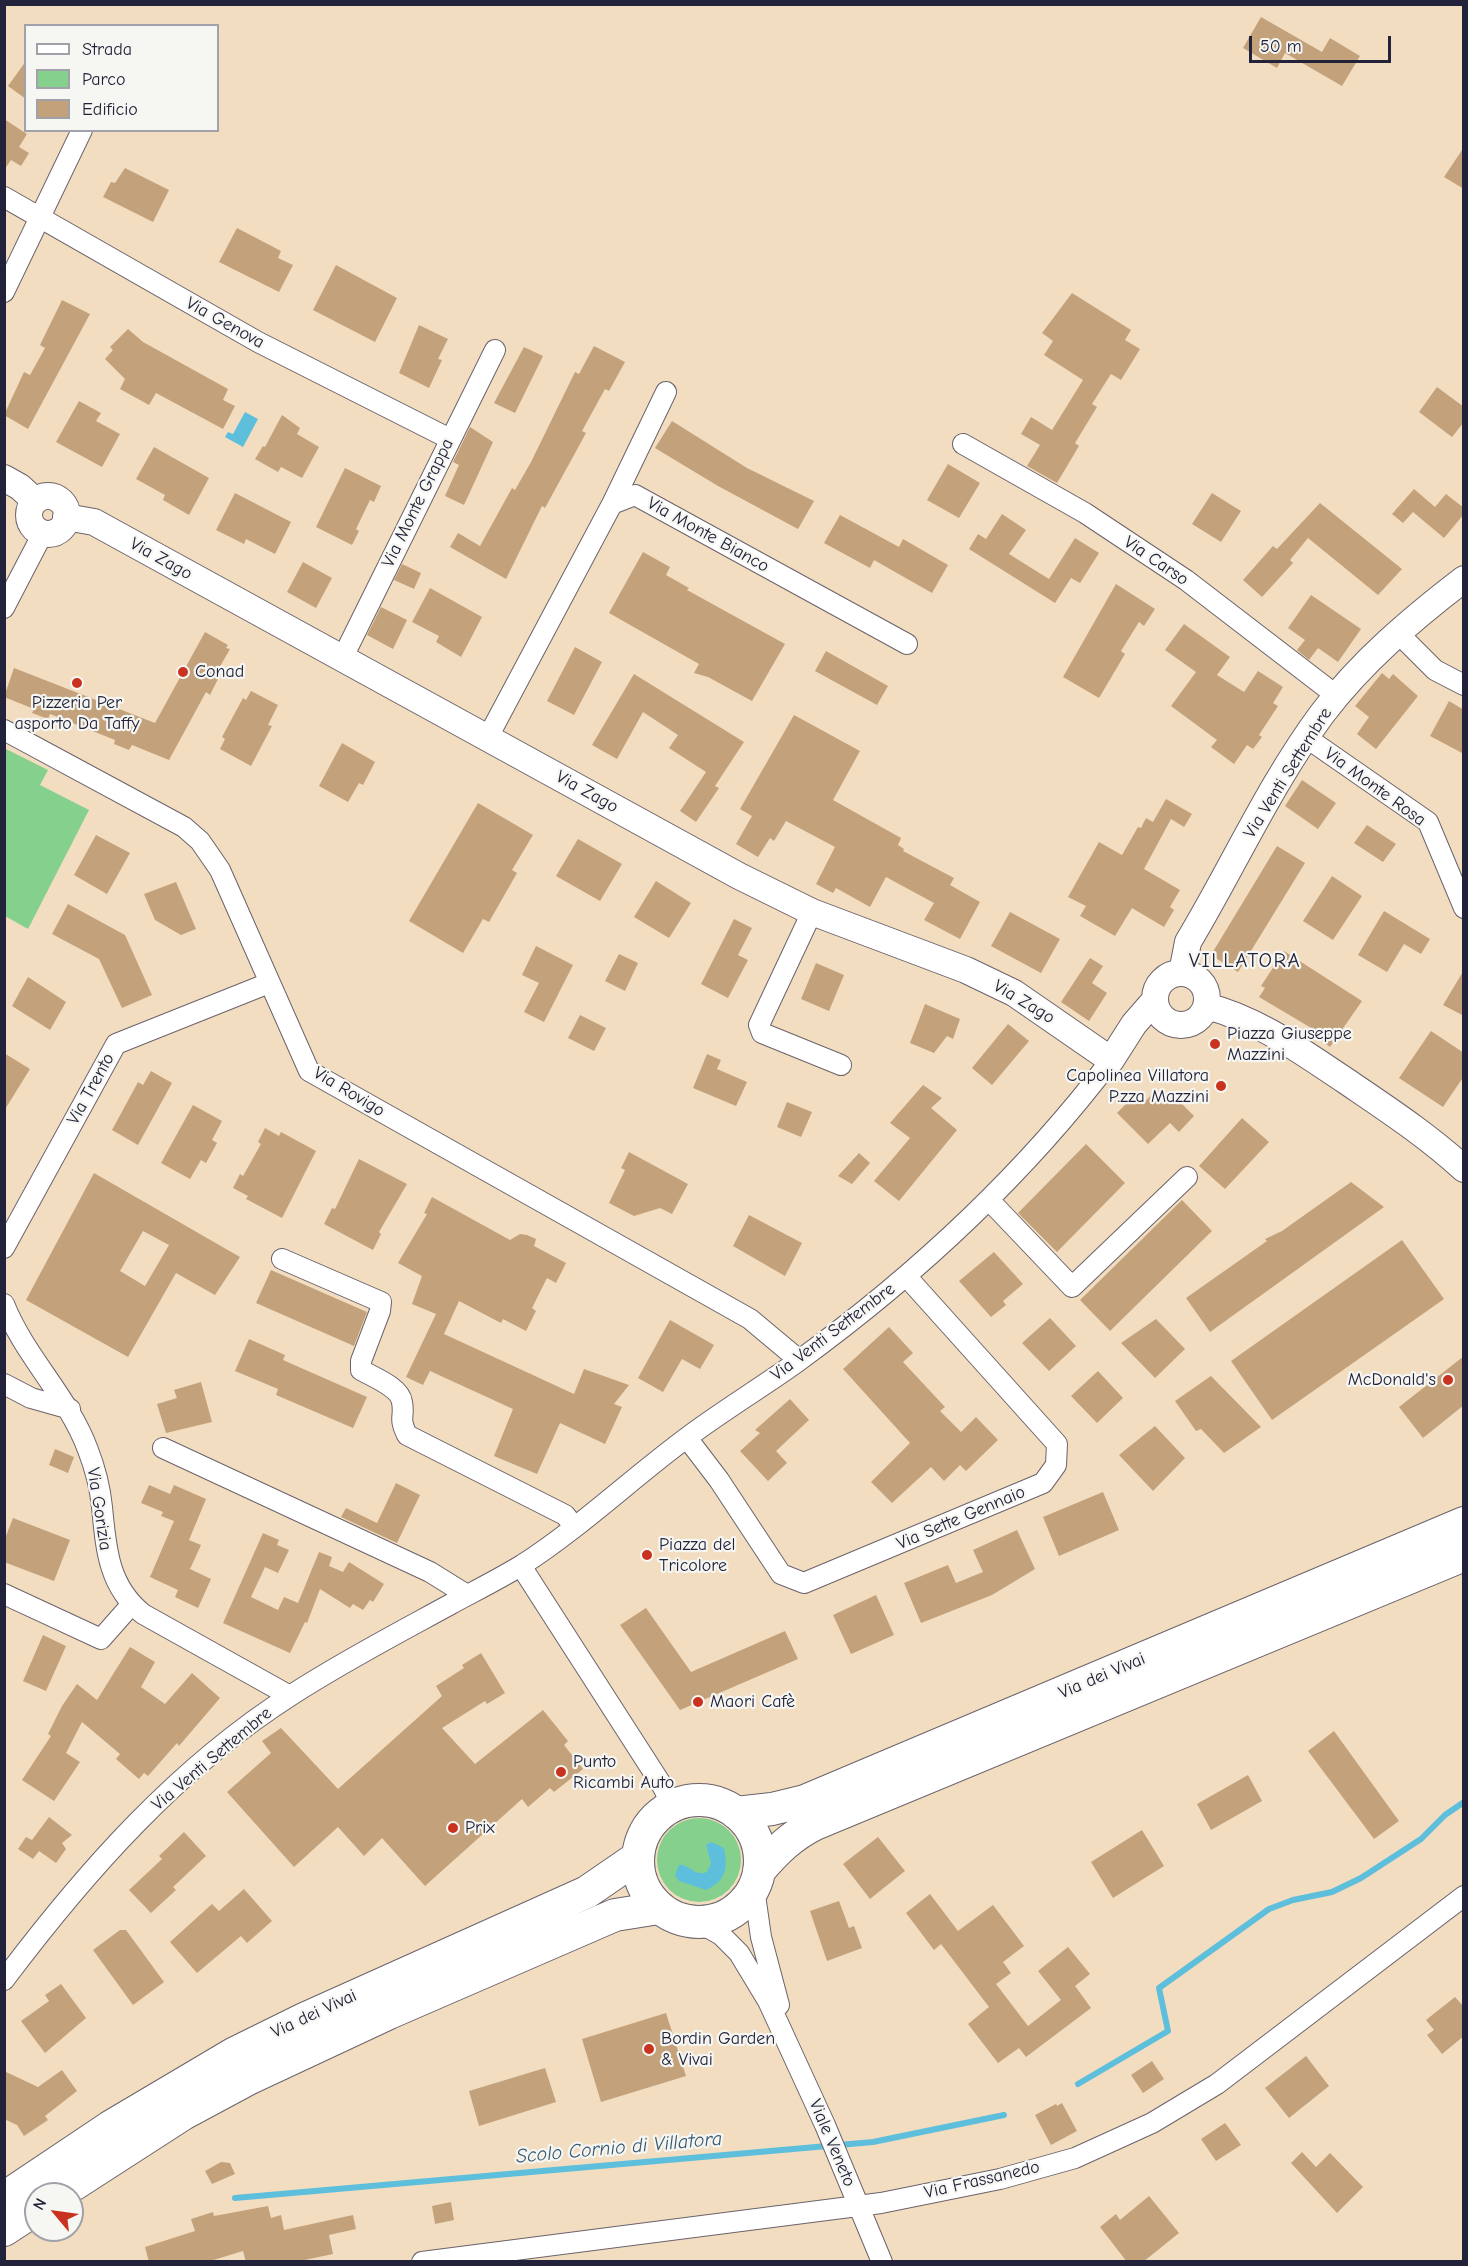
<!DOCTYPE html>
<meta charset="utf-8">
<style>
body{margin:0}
#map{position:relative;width:1468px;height:2266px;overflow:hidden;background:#f2ddc1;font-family:"Comic Neue",sans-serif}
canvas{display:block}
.frame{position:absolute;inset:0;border:6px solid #22223b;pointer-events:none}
.legend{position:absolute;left:24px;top:24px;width:195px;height:108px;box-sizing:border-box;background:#f6f6f2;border:2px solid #a1a1a9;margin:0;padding:8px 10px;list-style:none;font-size:18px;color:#22223b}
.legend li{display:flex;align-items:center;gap:12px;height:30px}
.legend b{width:30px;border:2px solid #a1a1a9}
.north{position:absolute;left:24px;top:2182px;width:60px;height:60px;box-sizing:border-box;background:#f6f6f2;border:2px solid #a1a1a9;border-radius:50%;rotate:299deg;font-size:16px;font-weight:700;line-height:24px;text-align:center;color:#22223b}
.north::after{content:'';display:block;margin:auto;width:21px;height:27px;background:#c8321e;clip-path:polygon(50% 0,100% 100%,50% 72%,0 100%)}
.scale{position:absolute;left:1249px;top:36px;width:142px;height:27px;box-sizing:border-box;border:3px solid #22223b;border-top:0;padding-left:8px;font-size:18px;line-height:21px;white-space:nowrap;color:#22223b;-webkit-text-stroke:4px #f6f6f2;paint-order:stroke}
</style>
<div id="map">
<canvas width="1468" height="2266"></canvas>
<div class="frame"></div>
<ul class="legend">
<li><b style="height:8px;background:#fff"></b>Strada</li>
<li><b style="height:16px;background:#86d08d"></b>Parco</li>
<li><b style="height:16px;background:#c3a27b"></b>Edificio</li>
</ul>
<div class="north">N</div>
<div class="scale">50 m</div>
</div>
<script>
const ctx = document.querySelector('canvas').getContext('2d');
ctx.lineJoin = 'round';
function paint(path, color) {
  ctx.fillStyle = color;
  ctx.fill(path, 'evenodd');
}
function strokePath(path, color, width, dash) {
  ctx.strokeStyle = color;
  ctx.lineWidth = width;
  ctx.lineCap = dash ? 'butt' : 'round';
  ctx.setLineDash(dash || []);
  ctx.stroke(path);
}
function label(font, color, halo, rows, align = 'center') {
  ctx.font = font + ' "Comic Neue",sans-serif';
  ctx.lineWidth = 4.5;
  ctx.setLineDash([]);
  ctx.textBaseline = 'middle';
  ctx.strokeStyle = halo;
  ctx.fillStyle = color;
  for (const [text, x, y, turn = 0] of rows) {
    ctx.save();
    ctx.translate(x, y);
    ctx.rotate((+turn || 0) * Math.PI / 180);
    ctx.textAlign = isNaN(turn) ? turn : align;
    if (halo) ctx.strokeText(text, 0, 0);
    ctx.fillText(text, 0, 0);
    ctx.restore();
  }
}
paint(new Path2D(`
 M4 748 48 770 40 785 89 810 28 929 5 916Z
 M657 1860a42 42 0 1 1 84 0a42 42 0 1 1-84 0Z`), '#86d08d');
paint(new Path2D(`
 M245 412 258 419 243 447 225 437 228 432 233 434Z
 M711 1842 724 1848C728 1868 726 1881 706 1890L679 1881 675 1875 679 1865C690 1864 694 1877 707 1872L711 1863 706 1845Z`), '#5dbfdb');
strokePath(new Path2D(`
 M1078 2084 1168 2031 1159 1988 1269 1909 1293 1900 1332 1892 1361 1878 1421 1839 1445 1815 1464 1802
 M235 2198 873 2142 1004 2115`), '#5dbfdb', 6);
paint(new Path2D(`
 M1261 17 1322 52 1330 38 1360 56 1342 86 1285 53 1277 68 1243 48Z
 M26 61V99L8 86Z
 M4 119 27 134 19 147 29 153 21 166 11 160 4 170Z
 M1464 147V189L1444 177Z
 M125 168 169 190 153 222 103 197 111 182 115 183Z
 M237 228 281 251 278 258 293 265 279 292 219 262Z
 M336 265 397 298 375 342 313 310Z
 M1072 293 1131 330 1125 340 1140 349 1121 380 1111 374 1092 404 1097 407 1075 443 1079 446 1057 483 1027 466 1040 445 1021 434 1031 417 1052 430 1083 380 1044 355 1053 341 1042 333Z
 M62 300 90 314 28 429 4 415 24 372 30 375 45 348 40 345Z
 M419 325 448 339 438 359 442 360 429 388 399 373Z
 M128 329 143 342 228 389 223 400 235 406 223 429 156 393 149 405 120 389 125 379 105 359 113 350 110 347Z
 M594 346 625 362 609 391 605 389 582 431 586 433 545 508 542 506 506 579 450 547 458 533 480 546 512 488 515 490 531 462 575 372 579 374Z
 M524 347 543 356 515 413 494 403Z
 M1437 387 1464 407V422L1452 437 1419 412Z
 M79 401 101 413 96 421 120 434 102 467 56 442Z
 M282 415 300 428 297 434 319 447 302 478 281 467 278 472 255 459 263 446 265 447Z
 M672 421 747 468 814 501 798 529 718 486 655 448Z
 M470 427 493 442 464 505 445 496 459 465 453 462Z
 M154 447 209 478 189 515 163 500 165 495 136 479Z
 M948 464 980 483 959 518 927 500Z
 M345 468 381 486 374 502 370 500 356 529 359 531 352 545 316 527Z
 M1414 489 1435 507 1446 494 1464 508V514L1444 538 1413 512 1403 523 1392 514Z
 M235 493 291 522 275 554 246 539 244 544 216 530Z
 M1212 493 1241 511 1221 542 1192 524Z
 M1320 503 1402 569 1378 595 1308 538 1290 560 1293 563 1262 597 1243 580 1273 546 1277 549Z
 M1002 514 1026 530 1009 554 1049 579 1075 538 1099 553 1080 583 1071 578 1055 603 969 549 978 534 986 539Z
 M840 515 899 547 903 539 948 565 932 593 874 560 870 568 824 543Z
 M643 552 670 567 666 575 689 588 687 590 785 644 752 701 708 677 694 673 699 664 609 613Z
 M303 562 332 578 316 608 287 592Z
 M402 564 421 573 414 589 394 580Z
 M1116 584 1155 609 1144 626 1139 622 1121 651 1125 654 1099 698 1063 677Z
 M430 588 482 617 461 657 436 642 439 636 412 622Z
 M1311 595 1361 629 1338 662 1318 648 1309 660 1297 650 1305 640 1288 628Z
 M381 607 407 620 393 649 367 635Z
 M1184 624 1230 657 1217 675 1244 692 1258 671 1283 687 1273 703 1278 706 1259 735 1262 737 1253 749 1247 745 1234 764 1211 747 1217 740 1171 706 1196 672 1165 650Z
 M205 632 228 645 226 648 230 649 214 677 218 679 210 695 206 692 169 760 132 745 129 750 114 744 115 740 50 714 48 719 32 713 34 709 4 697 14 668 155 723Z
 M575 647 602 662 574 715 547 701Z
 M826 651 888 686 877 705 815 671Z
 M1382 673 1389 679 1393 674 1418 696 1376 749 1357 734 1369 717 1355 706Z
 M634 674 744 742 715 786 719 788 696 822 680 811 706 772 669 748 678 735 643 712 617 759 592 745Z
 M251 691 278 705 268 725 272 726 251 766 220 749 225 739 222 737 243 698 246 700Z
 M1449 701 1464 710V754L1430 736Z
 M794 715 860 751 833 800 901 838 898 845 904 849 903 851 954 878 950 885 980 902 960 939 924 920 934 903 886 877 870 907 836 888 833 893 816 884 835 847 786 821 774 841 770 838 758 857 736 844 752 816 740 809Z
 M342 743 375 762 363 785 359 783 348 802 319 786Z
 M1302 780 1336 803 1318 829 1285 806Z
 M1166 799 1192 814 1184 827 1171 819 1144 869 1180 890 1170 907 1174 910 1164 927 1132 908 1115 936 1080 916 1086 906 1068 897 1099 842 1122 855 1138 827 1141 828 1146 818 1153 822Z
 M478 803 533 835 512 870 517 873 489 922 483 919 463 953 409 921Z
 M1367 825 1396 844 1383 862 1354 843Z
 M96 835 130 853 107 894 74 875Z
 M578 839 622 864 600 901 556 876Z
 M1277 846 1305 863 1238 972 1211 955Z
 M1332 876 1362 896 1333 940 1303 921Z
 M656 881 691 903 669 938 634 917Z
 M176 882 196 929 181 935 155 920 144 894Z
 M68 904 125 935 152 995 122 1008 99 959 52 934Z
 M1384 911 1430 939 1421 954 1404 944 1387 972 1358 955Z
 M1010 912 1060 939 1041 973 991 946Z
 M734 919 752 928 738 955 748 960 728 998 701 984Z
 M536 946 573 965 544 1022 524 1012 539 983 522 975Z
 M1284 951 1362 1001 1330 1047 1315 1036 1318 1032 1259 997 1265 988 1261 986Z
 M619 954 638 963 625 991 605 981Z
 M1090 958 1103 966 1092 983 1107 993 1089 1021 1061 1002Z
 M816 963 844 975 829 1011 801 999Z
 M1464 970V1016L1443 1005Z
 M28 977 66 1002 50 1030 12 1006Z
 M925 1004 960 1019 953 1039 947 1036 934 1053 910 1043Z
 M580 1015 606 1028 594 1051 568 1038Z
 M1008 1024 1029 1041 992 1085 972 1068Z
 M1431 1031 1464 1053V1076L1443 1107 1399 1078Z
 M4 1053 30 1069 4 1111Z
 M707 1054 721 1060 717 1069 747 1082 736 1106 693 1088Z
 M151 1071 172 1083 138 1145 112 1130 138 1082 143 1085Z
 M923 1085 942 1098 931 1108 957 1130 899 1201 874 1181 910 1138 890 1123Z
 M1152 1094 1162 1104 1172 1094 1194 1116 1179 1132 1170 1123 1148 1144 1117 1113 1134 1096 1143 1104Z
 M787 1102 812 1112 801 1137 777 1127Z
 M193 1105 222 1121 212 1140 217 1143 206 1163 201 1160 190 1179 161 1163Z
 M1242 1118 1269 1142 1225 1189 1199 1166Z
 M265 1128 279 1136 281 1132 316 1151 282 1218 246 1199 248 1196 233 1188 240 1174 243 1176 261 1144 258 1142Z
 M1086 1144 1125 1183 1057 1252 1018 1213Z
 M629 1152 688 1184 672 1214 660 1208 634 1216 609 1203 625 1170 621 1168Z
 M859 1153 870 1163 852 1184 838 1176Z
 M359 1159 407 1184 379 1232 381 1234 373 1250 324 1224 332 1208 335 1209Z
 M94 1173 240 1257 215 1295 176 1273 128 1357 26 1300ZM143 1231 169 1245 145 1286 120 1271Z
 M1351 1182 1384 1207 1210 1332 1186 1298 1267 1241 1265 1239 1282 1231Z
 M432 1197 510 1240 520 1234 527 1235 536 1239 534 1246 566 1263 556 1283 547 1278 532 1308 536 1311 526 1331 503 1319 501 1323 459 1301 444 1334 574 1394 584 1369 629 1385 614 1404 622 1407 605 1444 560 1423 537 1474 494 1456 513 1409 430 1371 423 1385 406 1377 436 1314 412 1304 422 1276 398 1263 427 1214 424 1213Z
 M1182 1200 1212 1231 1110 1331 1080 1300Z
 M749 1215 802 1243 785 1276 733 1246Z
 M1402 1240 1444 1299 1272 1420 1231 1361Z
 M994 1252 1023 1284 1003 1301 1006 1305 991 1317 959 1281Z
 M271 1270 367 1312 354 1346 256 1303Z
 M1050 1318 1076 1346 1049 1371 1022 1343Z
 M1156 1319 1185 1349 1155 1378 1121 1343Z
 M670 1320 714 1345 700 1369 682 1359 663 1392 638 1378Z
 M889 1327 913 1353 903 1362 945 1407 940 1411 961 1432 976 1417 998 1440 966 1471 960 1465 944 1481 931 1467 892 1503 871 1482 910 1443 843 1369Z
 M249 1339 285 1355 283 1360 367 1397 353 1428 276 1395 278 1389 235 1371Z
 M1464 1356V1405L1423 1438 1399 1407Z
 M1098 1371 1123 1398 1097 1423 1071 1396Z
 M1211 1376 1261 1427 1224 1453 1201 1429 1196 1431 1175 1401Z
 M201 1382 212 1422 166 1433 157 1404 177 1398 174 1390Z
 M790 1399 809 1420 776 1451 787 1463 768 1481 740 1451 760 1433 755 1430Z
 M1155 1426 1185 1458 1153 1491 1119 1455Z
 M55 1449 74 1457 68 1473 49 1465Z
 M396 1483 420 1495 397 1543 341 1517 346 1508 377 1523Z
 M149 1485 170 1494 174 1485 206 1499 189 1540 201 1545 190 1569 211 1579 198 1608 175 1597 178 1590 150 1577 174 1521 161 1516 163 1512 141 1503Z
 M1103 1492 1119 1530 1059 1556 1043 1517Z
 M13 1518 70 1540 54 1581 4 1562V1541Z
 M1017 1530 1035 1569 992 1595 921 1623 904 1583 948 1565 956 1583 983 1572 973 1550Z
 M263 1533 279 1540 277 1545 289 1550 278 1573 265 1567 251 1597 278 1610 284 1597 298 1603 319 1552 332 1557 329 1566 343 1572 349 1562 384 1584 373 1602 370 1600 363 1610 353 1604 350 1608 320 1589 307 1623 305 1622 290 1653 223 1623Z
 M876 1595 894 1635 851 1654 833 1615Z
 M646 1608 691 1672 785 1631 798 1659 680 1710 620 1625Z
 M43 1635 66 1646 46 1691 23 1681Z
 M130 1647 155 1662 141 1687 165 1704 192 1673 220 1698 179 1746 177 1743 148 1776 144 1773 139 1779 116 1759 120 1754 82 1722 66 1753 80 1762 54 1801 22 1780 51 1736 48 1734 62 1706 77 1684 97 1700Z
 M481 1653 505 1693 487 1704 485 1701 442 1728 475 1764 543 1710 568 1741 564 1745 583 1769 554 1792 550 1788 528 1807 522 1799 425 1886 382 1838 364 1856 338 1827 294 1867 227 1792 271 1753 262 1741 281 1728 338 1789 442 1696 436 1686 464 1668 462 1665Z
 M1334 1731 1399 1821 1374 1839 1308 1751Z
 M1248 1775 1262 1801 1211 1830 1197 1804Z
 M49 1817 72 1835 62 1843 66 1849 56 1863 39 1851 33 1859 18 1849 26 1837 32 1840Z
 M1142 1830 1164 1866 1113 1898 1091 1862Z
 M184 1832 206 1856 173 1887 176 1890 151 1913 129 1890 162 1859 159 1856Z
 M878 1837 905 1871 870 1899 843 1864Z
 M244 1889 272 1921 247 1943 241 1936 197 1973 170 1942 212 1904 219 1911Z
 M930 1894 958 1931 993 1905 1024 1946 1003 1962 1011 1973 996 1984 1028 2026 1061 2000 1038 1971 1068 1947 1090 1974 1075 1986 1091 2008 1026 2057 1019 2048 998 2063 968 2024 989 2007 941 1944 934 1950 906 1913Z
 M839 1901 849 1928 854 1926 862 1948 827 1961 810 1911Z
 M120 1930H126L164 1982 133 2005 93 1950Z
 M61 1984 86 2018 45 2053 21 2021 49 2001 45 1995Z
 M1455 1997 1464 2007V2036L1442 2054 1427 2035 1434 2030 1426 2020Z
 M666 2013 686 2076 601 2102 582 2039Z
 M1306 2056 1329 2086 1289 2118 1265 2088Z
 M1152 2061 1164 2079 1143 2093 1131 2075Z
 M545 2068 556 2102 479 2126 469 2091Z
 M62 2070 77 2091 45 2116 48 2120 24 2136 17 2125 4 2119V2071L38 2087Z
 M1062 2103 1077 2131 1051 2145 1035 2115 1056 2104 1057 2106Z
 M1225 2123 1241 2145 1216 2161 1201 2139Z
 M1302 2152 1316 2167 1330 2153 1363 2187 1337 2213 1291 2163Z
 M221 2162 230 2163 235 2174 212 2184 205 2171Z
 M1149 2196 1179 2233 1143 2262H1127L1100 2227 1116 2214 1120 2220Z
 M451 2202 454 2220 435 2224 432 2206Z
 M268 2206 271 2218 281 2215 284 2230 353 2215 356 2229 329 2235 333 2254 295 2262H246L243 2251 207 2262H149L145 2247 195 2231 191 2219 213 2212 214 2216Z`), '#c3a27b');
const minor = new Path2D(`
 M4 197 258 342 450 439
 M4 292 82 130
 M963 444 1085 513 1186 580 1337 696
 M612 504 666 392
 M4 608 43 533
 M1398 633 1435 670 1464 685
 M343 657 495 350
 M4 730 184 827 200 841 220 870 309 1071 750 1319 799 1360
 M488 737 612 504 635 495 907 644
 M1307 738 1428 822 1464 908
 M812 912 759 1025 762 1033 841 1065
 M989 1200 1072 1287 1187 1177
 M4 1248 116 1044 269 983
 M282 1259 381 1302 380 1311 361 1361V1370C373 1377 400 1387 402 1402 405 1418 398 1416 407 1435L565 1515 574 1526
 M4 1304C25 1357 68 1396 88 1450 95 1468 100 1487 102 1507 106 1548 108 1586 143 1614L290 1696
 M4 1384 31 1398 70 1409
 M687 1438 719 1480 781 1574 804 1583 1043 1483 1056 1465 1057 1444 906 1276
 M163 1448 430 1572 467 1595
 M521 1566 663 1787 672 1806
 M4 1594 101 1639 131 1605
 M754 1888 761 1937 779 2005
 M698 1922 721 1935 739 1953 768 2001 825 2125 882 2262
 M4 1980C86 1871 178 1767 293 1694 344 1661 398 1633 451 1604 475 1591 499 1579 522 1565 581 1527 632 1478 689 1436 724 1410 762 1387 797 1362 915 1276 1023 1176 1111 1060
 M422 2262 881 2203 1000 2179 1075 2158 1152 2123 1217 2084 1464 1896`);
const tertiary = new Path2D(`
 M4 478 20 487 35 501
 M29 515a19 19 0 1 1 38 0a19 19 0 1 1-38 0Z
 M66 517 94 522 739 876 812 912 966 970 1014 993 1111 1060
 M1182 973 1188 942C1233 867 1270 784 1322 714 1361 662 1413 618 1464 579
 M1155 999a26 26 0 1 1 52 0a26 26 0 1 1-52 0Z
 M1206 1006C1258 1019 1302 1052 1346 1081 1387 1109 1427 1135 1464 1169
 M1111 1060 1134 1024 1155 1000`);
const primary = new Path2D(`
 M638 1861a61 61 0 1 1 122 0a61 61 0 1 1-122 0Z
 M736 1813 772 1809 805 1801 1464 1523
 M759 1871C776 1851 791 1836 815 1824L1464 1555
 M59 2194 183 2114 250 2078 389 2013 615 1915 659 1908
 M4 2198 110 2127 235 2053 304 2019 587 1892 638 1857
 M4 2230 36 2209`);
strokePath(minor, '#6b636a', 22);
strokePath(tertiary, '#6b636a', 28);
strokePath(primary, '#6b636a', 34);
strokePath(minor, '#fff', 20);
strokePath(tertiary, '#fff', 26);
strokePath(primary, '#fff', 32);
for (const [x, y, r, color] of [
 [183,672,6,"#c8321e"],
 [77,683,6,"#c8321e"],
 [1215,1044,6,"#c8321e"],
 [1221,1086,6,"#c8321e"],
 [1448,1380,6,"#c8321e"],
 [647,1555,6,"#c8321e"],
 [698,1702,6,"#c8321e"],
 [561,1772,6,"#c8321e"],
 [453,1828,6,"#c8321e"],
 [649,2049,6,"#c8321e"]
]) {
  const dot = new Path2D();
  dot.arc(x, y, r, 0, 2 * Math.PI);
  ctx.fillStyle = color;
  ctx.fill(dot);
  strokePath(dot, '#f6f6f2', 2);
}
label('18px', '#22223b', '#f6f6f2', [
 ["Via Genova",225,323,29],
 ["Via Monte Grappa",418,503,-64],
 ["Via Monte Bianco",708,535,29],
 ["Via Zago",161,559,29],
 ["Via Carso",1156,561,34],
 ["Via Venti Settembre",1288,773,-58],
 ["Via Monte Rosa",1375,787,36],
 ["Via Zago",587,792,29],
 ["Via Zago",1024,1002,31],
 ["Via Trento",91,1089,-61],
 ["Via Rovigo",349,1092,31],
 ["Via Venti Settembre",833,1332,-37],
 ["Via Gorizia",99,1509,81],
 ["Via Sette Gennaio",961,1518,-23],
 ["Via dei Vivai",1102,1676,-23],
 ["Via Venti Settembre",212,1759,-40],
 ["Via dei Vivai",314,2014,-25],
 ["Viale Veneto",832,2143,67],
 ["Via Frassanedo",982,2180,-13]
]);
label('18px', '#22223b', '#f6f6f2', [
 ["Conad",195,672],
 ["Pizzeria Per",77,703,"center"],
 ["asporto Da Taffy",77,724,"center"],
 ["Piazza Giuseppe",1227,1034],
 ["Mazzini",1227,1055],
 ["Capolinea Villatora",1209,1076,"right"],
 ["P.zza Mazzini",1209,1097,"right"],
 ["McDonald's",1436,1380,"right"],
 ["Piazza del",659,1545],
 ["Tricolore",659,1566],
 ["Maori Cafè",710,1702],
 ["Punto",573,1762],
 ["Ricambi Auto",573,1783],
 ["Prix",465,1828],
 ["Bordin Garden",661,2039],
 ["& Vivai",661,2060]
], 'left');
label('italic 20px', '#375973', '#f6f6f2', [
 ["Scolo Cornio di Villatora",619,2148,-5]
]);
ctx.letterSpacing = '1.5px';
label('21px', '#22223b', '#f6f6f2', [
 ["VILLATORA",1245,961]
]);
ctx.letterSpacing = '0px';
</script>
